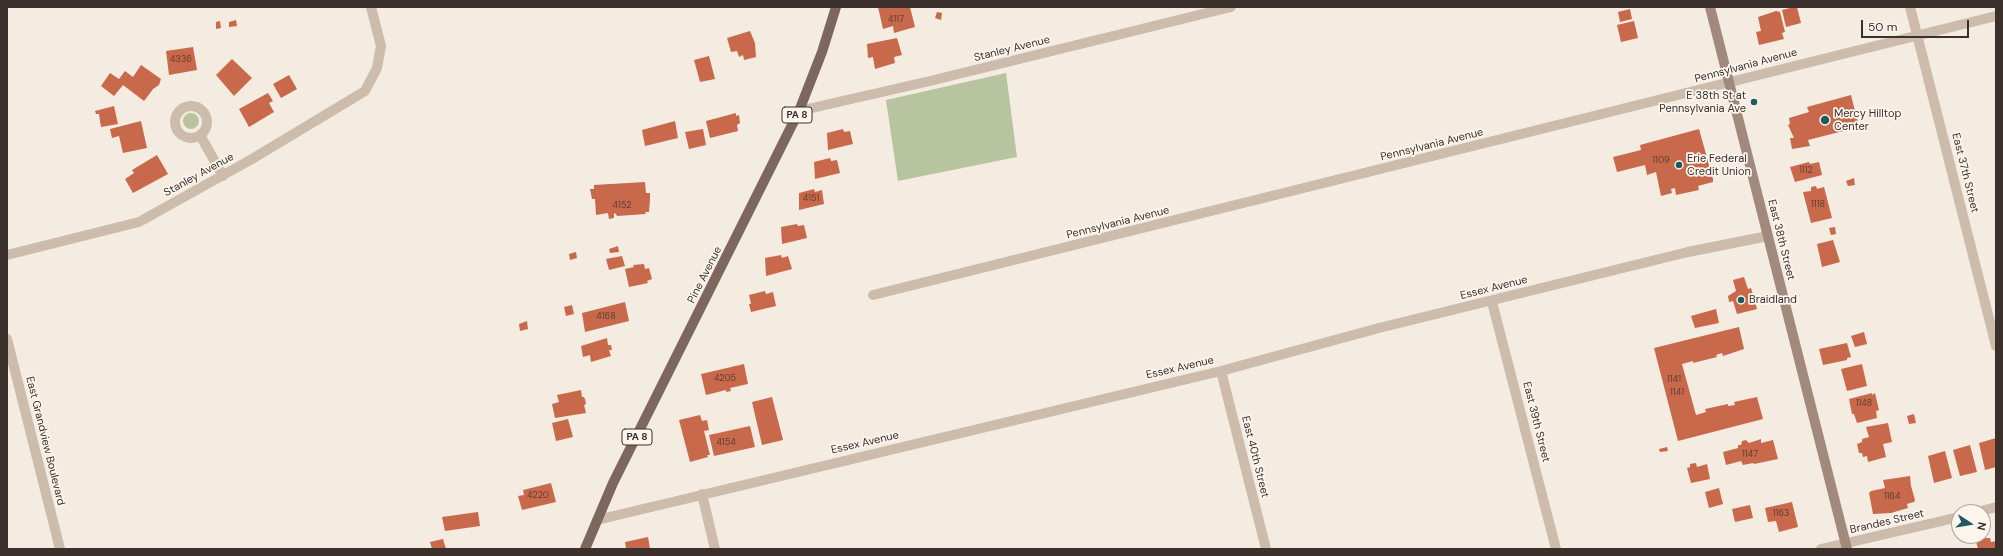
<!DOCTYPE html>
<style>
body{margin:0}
#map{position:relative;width:2003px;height:556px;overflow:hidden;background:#f4ebe1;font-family:"DM Sans",sans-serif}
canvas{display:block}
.frame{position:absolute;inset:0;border:8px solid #3b302b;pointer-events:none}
.north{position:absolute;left:1951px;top:504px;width:40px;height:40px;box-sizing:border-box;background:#fbf5ee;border:1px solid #aea6a0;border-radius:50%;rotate:102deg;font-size:11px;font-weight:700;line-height:16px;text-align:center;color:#3b302b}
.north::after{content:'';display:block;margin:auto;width:14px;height:18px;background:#1f5a5e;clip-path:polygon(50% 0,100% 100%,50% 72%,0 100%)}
.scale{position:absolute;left:1861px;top:20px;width:108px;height:18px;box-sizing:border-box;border:2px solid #3b302b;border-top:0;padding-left:5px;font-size:12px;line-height:14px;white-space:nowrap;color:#3b302b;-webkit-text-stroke:3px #fbf5ee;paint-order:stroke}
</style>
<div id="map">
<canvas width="2003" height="556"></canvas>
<div class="frame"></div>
<div class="north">N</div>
<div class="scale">50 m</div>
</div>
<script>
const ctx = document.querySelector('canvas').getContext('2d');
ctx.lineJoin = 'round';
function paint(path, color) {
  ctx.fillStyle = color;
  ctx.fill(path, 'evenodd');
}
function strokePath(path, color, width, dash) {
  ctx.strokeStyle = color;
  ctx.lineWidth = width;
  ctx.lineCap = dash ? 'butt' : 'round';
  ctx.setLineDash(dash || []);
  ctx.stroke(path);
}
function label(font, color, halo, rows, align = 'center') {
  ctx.font = font + ' "DM Sans",sans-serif';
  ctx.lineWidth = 3.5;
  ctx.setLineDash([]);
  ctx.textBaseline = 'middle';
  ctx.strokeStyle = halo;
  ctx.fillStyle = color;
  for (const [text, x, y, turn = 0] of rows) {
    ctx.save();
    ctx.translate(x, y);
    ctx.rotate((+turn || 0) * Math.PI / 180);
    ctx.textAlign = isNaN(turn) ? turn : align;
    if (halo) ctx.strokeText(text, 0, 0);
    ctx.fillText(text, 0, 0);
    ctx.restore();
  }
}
paint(new Path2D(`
 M1006 73 1017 157 898 181 886 100Z
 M183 121a8 8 0 1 1 16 0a8 8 0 1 1-16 0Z`), '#b8c4a0');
paint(new Path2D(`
 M878 7H910L915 27 894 33 893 26 883 29Z
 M1794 7H1797L1801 23 1786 27 1782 10Z
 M1630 9 1632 19 1620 22 1618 12Z
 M1776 11 1780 12 1785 32 1782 33 1784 39 1759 45 1756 32 1761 31 1758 17Z
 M937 12 942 13 941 20 935 18Z
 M236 20 237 26 229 27V22Z
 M220 21 221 28 216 29V22Z
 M1634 21 1638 38 1621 42 1617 25Z
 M750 31 755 43 756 57 744 60 743 55 739 57 737 51 731 52 727 38Z
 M897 38 902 55 894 57 895 63 875 69 873 57 868 58 867 44Z
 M193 47 197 70 169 75 166 51Z
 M709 56 715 79 700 82 694 60Z
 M232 59 252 78 234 96 216 75Z
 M141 65 161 79 159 85 153 89 144 101 123 85 114 96 101 86 110 73 119 79 125 71 133 77Z
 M289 75 297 89 281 98 273 84Z
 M268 93 273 101 269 103 274 112 249 127 239 109Z
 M1851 95 1859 127 1808 140 1810 146 1792 149 1790 138H1794L1788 125 1790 124 1789 118 1809 112 1807 107Z
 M114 106 118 124 101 127 99 114H96L95 111Z
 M736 113V116L739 115 740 123 737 125 738 131 710 138 706 121Z
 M141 121 147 148 123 153 119 136 112 138 110 129Z
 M675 121 678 138 645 146 642 130Z
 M703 129 706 145 689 149 685 132Z
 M843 129 844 132 850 131 853 144 828 150 827 133Z
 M1699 129 1713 179V182L1698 186 1699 190 1676 195 1675 188 1671 189 1672 193 1661 196 1656 172 1647 175 1645 165 1617 172 1613 157 1641 150 1640 145Z
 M157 155 168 174 133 193 125 179 134 173 132 170Z
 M830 158 831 161 837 160 840 173 815 179 814 162Z
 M1809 162 1810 164 1819 162 1822 175 1795 182 1790 167Z
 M1854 178 1855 185 1848 186 1846 181Z
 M645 182 646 193H650V200L649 212H645L646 214 617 216 616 214 614 213V218L609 219 608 213 596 215 595 199H592L590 189H594V185Z
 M1816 186 1817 189 1824 187 1832 218 1811 223 1803 192 1811 191V187Z
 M814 189 815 192 822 190 824 204 799 210V193Z
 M797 224 798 226 804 225 807 238 782 244 781 227Z
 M1835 227 1836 234 1831 235 1829 228Z
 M1833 240 1840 262 1822 267 1817 244Z
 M618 246 619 252 610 253 609 249Z
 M576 252 577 258 570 260 569 254Z
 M781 255 782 258 788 256 792 269 766 276 765 258Z
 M622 256 625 266 609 270 606 259Z
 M644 264 645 269 649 268 652 279 647 281 648 283 629 287 625 269 634 267 633 265Z
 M1744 277 1748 289 1751 288 1757 309 1737 314 1733 301 1729 302 1728 296 1736 291 1733 280Z
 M765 291 766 294 773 292 776 306 751 312 749 304H751L749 295Z
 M625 302 629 321 585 332 582 313Z
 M572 305 574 314 566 316 564 307Z
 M1716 309 1719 323 1695 328 1691 316Z
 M527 321 528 329 520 331 519 324Z
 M1739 327 1744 349 1723 356 1722 353 1716 355 1717 357 1693 363V361L1682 364 1696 415 1706 412 1705 409 1728 404V406L1735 405 1734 402 1757 397 1763 419 1678 441 1654 348Z
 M1864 332 1867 344 1855 347 1851 336Z
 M607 338 608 345H611L612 350H609L611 356 591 362 590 355 583 357 581 346Z
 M1847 343 1851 357 1847 358V360L1823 365 1819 349Z
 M744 364 748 384 730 388 731 391 726 392V390L706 395 701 374Z
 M1862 364 1867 386 1847 391 1841 369Z
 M581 390 582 397H584L585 399 586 404 584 405 586 413 555 418 552 404 559 402 557 395Z
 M1872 393V395L1875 393 1879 410 1876 411 1877 418 1857 423 1854 414H1852L1849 399Z
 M772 397 783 440 762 445 752 402Z
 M1914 414 1916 423 1909 424 1907 416Z
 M700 415 702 421 707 420 709 430 704 431 710 455H707L708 457 690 462 679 420Z
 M568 419 573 437 556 441 552 423Z
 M1888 423 1892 442 1883 444 1886 457 1868 462 1867 456 1863 457 1862 453H1859L1857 444 1862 442V439L1869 437 1866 427Z
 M750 426 755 447 714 456 709 435Z
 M1996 438V467L1985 470 1979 443Z
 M1761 439V443L1773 440 1778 459 1754 464 1753 463 1743 465 1741 461 1726 465 1723 452 1738 448V445H1741L1742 441 1746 440 1749 443Z
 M1970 445 1977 472 1960 476 1953 450Z
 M1667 447 1668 451 1660 452 1659 449Z
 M1945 451 1952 478 1934 483 1928 456Z
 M1696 463 1697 467 1707 464 1710 479 1691 483 1687 468 1690 467V464Z
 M1910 476 1911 486 1915 500 1914 502 1907 504 1908 508 1891 513 1873 514 1869 493 1871 491 1885 488 1883 480Z
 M551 483 556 502 522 510 518 496 524 495 523 490Z
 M1719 488 1723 504 1709 508 1705 492Z
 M1792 502 1798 527 1779 532 1776 521 1768 522 1765 508Z
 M1750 505 1753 518 1735 522 1732 509Z
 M478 512 480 526 445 531 442 517Z
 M648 537 650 549H626L625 542Z
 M1985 538H1990L1991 542 1996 541V549H1978L1976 541Z
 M443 539 446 549H432L430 542Z`), '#c8694b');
strokePath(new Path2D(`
 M1910 7 1996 346
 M175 122a16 16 0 1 1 32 0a16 16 0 1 1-32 0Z
 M799 111 930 81 1231 7
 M200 135 223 176
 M7 255 139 222 252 159 365 91 377 68 381 46 371 7
 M873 295 1996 16
 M1492 302 1556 549
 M1221 371 1266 549
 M702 494 715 549
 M1978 512 1996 507
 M597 520 1221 371 1379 328 1688 252 1768 236
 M1821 549 1959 517`), '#cdbbac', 10);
strokePath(new Path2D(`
 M7 339 60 549`), '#cdbbac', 10);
strokePath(new Path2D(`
 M1710 7 1847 549`), '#a18a7d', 10);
strokePath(new Path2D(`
 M585 549 613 483 799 111 822 52 836 7`), '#7d675c', 10);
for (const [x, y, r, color] of [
 [1754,102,4,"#1f5a5e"],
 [1825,120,5,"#1f5a5e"],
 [1679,165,4,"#1f5a5e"],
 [1741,300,4,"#1f5a5e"]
]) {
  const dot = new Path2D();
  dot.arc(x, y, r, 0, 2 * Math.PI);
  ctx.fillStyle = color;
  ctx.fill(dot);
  strokePath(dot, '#fbf5ee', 1.5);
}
label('9px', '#5e3e33', null, [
 ["4117",896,20],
 ["4336",181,60],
 ["1109",1661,161],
 ["1112",1806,171],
 ["4151",811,199],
 ["1118",1818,205],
 ["4152",622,206],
 ["4168",606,317],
 ["4205",725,379],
 ["1141",1674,380],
 ["1141",1677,393],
 ["1148",1864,404],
 ["4154",726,443],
 ["1147",1750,455],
 ["4220",538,496],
 ["1164",1892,497],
 ["1163",1781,514]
]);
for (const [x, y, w] of [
 [797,115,30],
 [637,437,30]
]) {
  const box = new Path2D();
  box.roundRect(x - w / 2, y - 8, w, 16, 3);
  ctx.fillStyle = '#fbf5ee';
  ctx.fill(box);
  strokePath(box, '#3b302b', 1);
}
label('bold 10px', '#3b302b', null, [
 ["PA 8",797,115],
 ["PA 8",637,437]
]);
label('11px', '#3b302b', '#fbf5ee', [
 ["Stanley Avenue",1012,49,-14],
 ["Pennsylvania Avenue",1746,66,-15],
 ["Pennsylvania Avenue",1432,145,-14],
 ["East 37th Street",1965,173,76],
 ["Stanley Avenue",199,175,-29],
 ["Pennsylvania Avenue",1118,223,-14],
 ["East 38th Street",1781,240,76],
 ["Pine Avenue",705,275,-63],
 ["Essex Avenue",1494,288,-14],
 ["Essex Avenue",1180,368,-13],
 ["East 39th Street",1536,422,76],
 ["East Grandview Boulevard",45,441,76],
 ["Essex Avenue",865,443,-13],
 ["East 40th Street",1255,457,76],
 ["Brandes Street",1887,522,-13]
]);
label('11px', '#3b302b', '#fbf5ee', [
 ["E 38th St at",1746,96,"right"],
 ["Pennsylvania Ave",1746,109,"right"],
 ["Mercy Hilltop",1834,114],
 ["Center",1834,127],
 ["Erie Federal",1687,159],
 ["Credit Union",1687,172],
 ["Braidland",1749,300]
], 'left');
</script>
